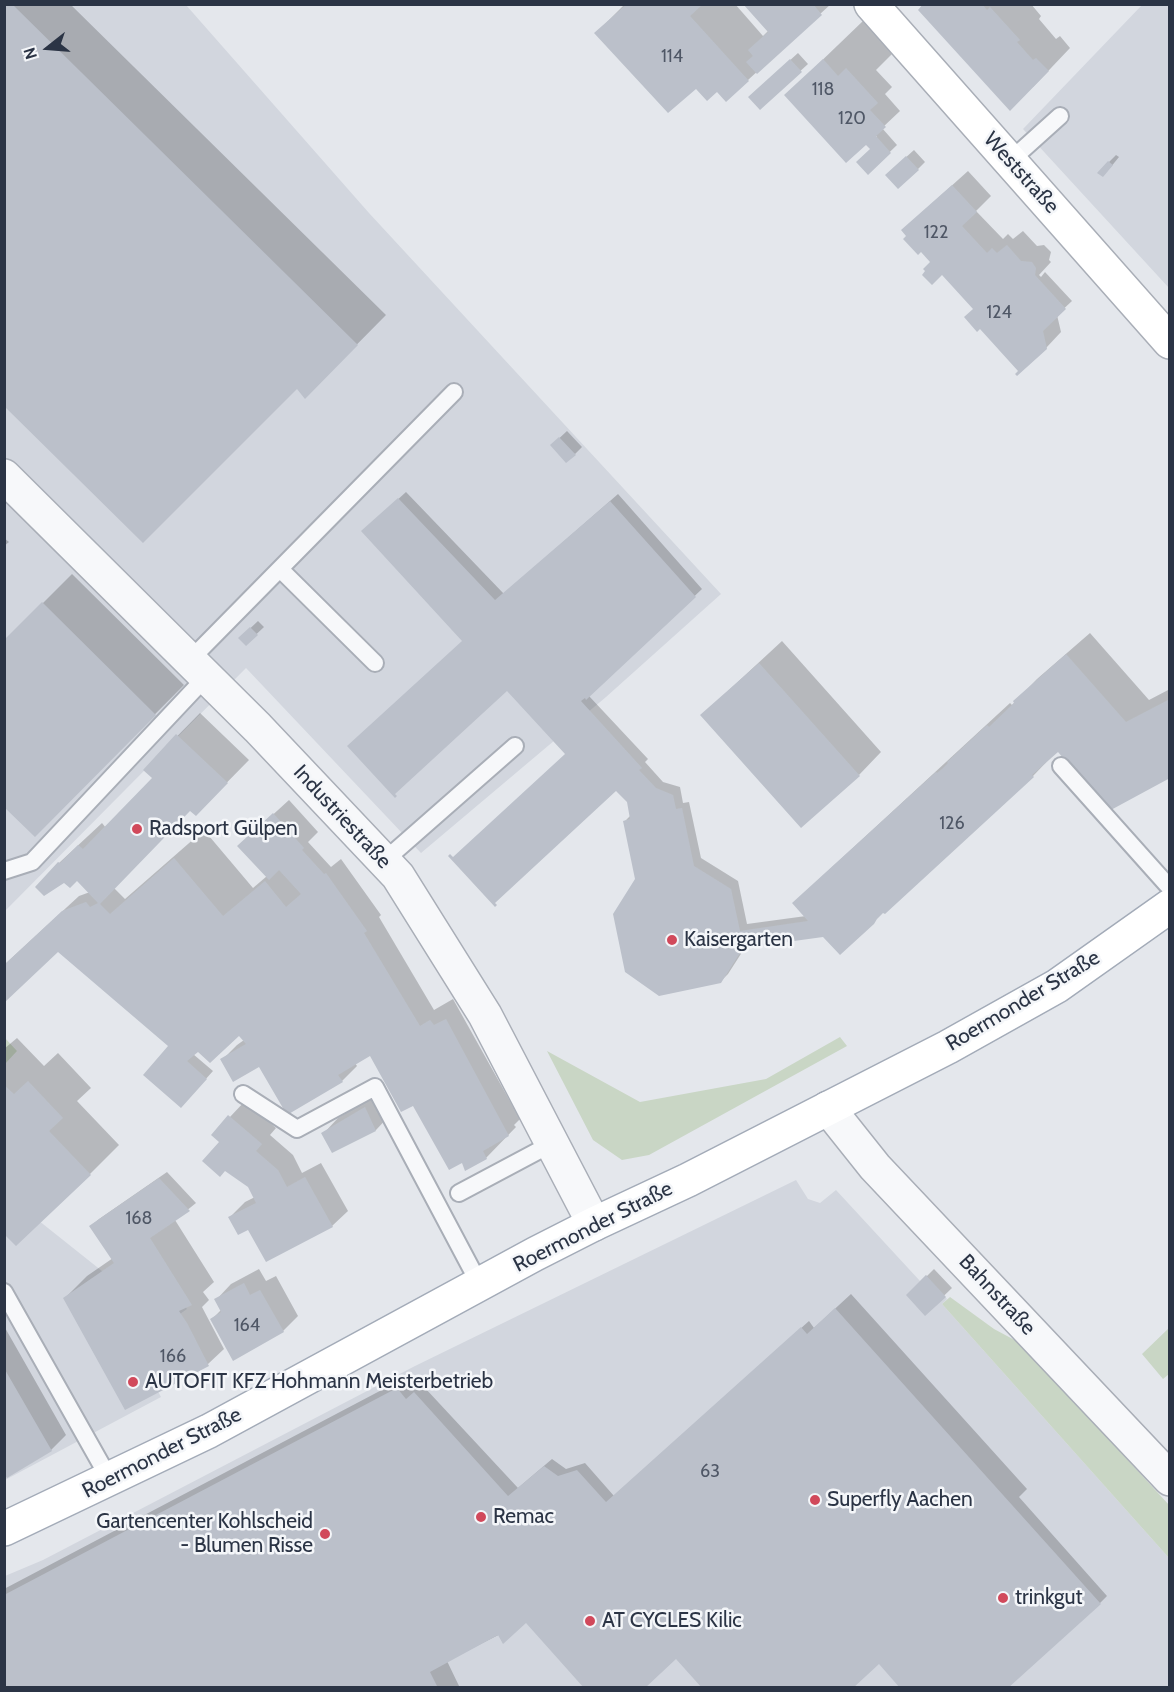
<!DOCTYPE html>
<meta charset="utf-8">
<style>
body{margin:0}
#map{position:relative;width:1174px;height:1692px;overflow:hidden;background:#e4e7ec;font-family:Cabin,sans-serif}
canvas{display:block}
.frame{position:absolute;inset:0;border:6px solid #2b3445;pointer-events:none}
.north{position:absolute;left:18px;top:18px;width:60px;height:60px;-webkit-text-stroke:4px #f4f6f9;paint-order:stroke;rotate:253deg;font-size:16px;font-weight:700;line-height:24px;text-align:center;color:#2b3445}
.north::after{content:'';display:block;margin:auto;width:21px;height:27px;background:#2b3445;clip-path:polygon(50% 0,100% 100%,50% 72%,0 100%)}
</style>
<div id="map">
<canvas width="1174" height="1692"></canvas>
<div class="frame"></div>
<div class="north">N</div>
</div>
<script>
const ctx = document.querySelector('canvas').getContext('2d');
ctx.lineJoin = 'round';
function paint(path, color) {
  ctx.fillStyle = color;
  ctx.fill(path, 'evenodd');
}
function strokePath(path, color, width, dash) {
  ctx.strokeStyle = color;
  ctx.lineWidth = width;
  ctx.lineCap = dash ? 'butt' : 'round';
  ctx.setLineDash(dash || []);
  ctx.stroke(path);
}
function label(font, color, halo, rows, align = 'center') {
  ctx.font = font + ' Cabin,sans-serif';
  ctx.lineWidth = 5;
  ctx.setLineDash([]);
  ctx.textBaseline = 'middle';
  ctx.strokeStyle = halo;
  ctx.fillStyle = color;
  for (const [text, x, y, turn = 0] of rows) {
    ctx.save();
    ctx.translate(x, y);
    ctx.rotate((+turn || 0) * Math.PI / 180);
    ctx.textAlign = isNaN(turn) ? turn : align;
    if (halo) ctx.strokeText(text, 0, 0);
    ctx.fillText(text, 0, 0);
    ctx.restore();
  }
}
paint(new Path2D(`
 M5 5H186L369 213 721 594 606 697 421 853 246 668 5 911Z
 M1142 5H1169V288L1023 129Z
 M796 1180 808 1199 820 1203 836 1190 920 1281 926 1275 947 1299 942 1304 1169 1558V1687L5 1688V1576L43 1560 415 1366Z
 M4 1193 107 1275 149 1251 187 1309 134 1347 161 1397 5 1480Z`), '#d2d6de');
paint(new Path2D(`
 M840 1037 847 1046 649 1155 622 1160 593 1140 547 1051 640 1102 766 1079Z
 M5 1038 17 1051 5 1064Z
 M950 1297 994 1329 1022 1344 1169 1505V1558L942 1304Z
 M1169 1328V1374L1163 1379 1142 1354Z`), '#c9d6c5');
paint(new Path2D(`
 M4 4H70L386 315 305 397Z
 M625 4H735L763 36 768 31 745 4H831L748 80 717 90 696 87 596 33Z
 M926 4H1031L1041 16 1039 19 1056 39 1060 36 1070 48 1033 87Z
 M864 20 901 45 876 70 892 87 885 94 900 111 882 128 897 145 868 173 872 149 868 145 877 137 875 135 786 95Z
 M798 53 808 64 760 108 757 90Z
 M914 150 925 162 918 169 894 168Z
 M1116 155 1119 157 1110 168 1109 162Z
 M968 171 991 196 976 211 1003 239 1008 234 1013 239 1023 231 1037 246 1044 245 1051 252 1049 260 1051 262 1039 275 1041 277 1045 272 1072 301 1057 315 1061 332 1046 348 975 308 932 262 919 215Z
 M567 431 582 447 575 454 552 445Z
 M406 492 504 594 618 494 702 589 589 696 648 759 645 762 663 782 680 787 683 803 689 802 701 858 738 881 747 924 806 916 817 881 1010 703 1012 705 1037 679 1090 633 1149 700 1170 689V777L1058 750 1033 776 823 935 746 946 728 974 720 982 637 879 625 821 631 815 628 802 616 789 567 753 464 641 371 524Z
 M4 538 9 542 4 546Z
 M72 574 184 685 35 835 4 642Z
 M258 621 264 627 246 644 240 638Z
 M782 641 881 752 859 775 702 715Z
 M200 713 249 760 196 814 190 809 114 888 125 899 204 830 253 888 267 876 255 831 289 800 318 832 308 842 331 867 341 859 381 915 379 917 434 1010 453 999 520 1119 514 1125 516 1127 486 1158 463 1161 414 1103 376 1052 355 1063 357 1066 342 1081 259 1065 222 1060 237 1045 244 1040 239 1034 198 1050 193 1054 213 1071 188 1099 171 1045 58 950 4 965 79 896 90 892 59 863 102 823 106 828 154 778 145 769Z
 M17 1038 44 1066 58 1053 91 1088 77 1101 119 1145 90 1174 4 1232V1049Z
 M380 1093 391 1114 376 1130 332 1151 323 1134 338 1118Z
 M245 1101 276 1128 270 1135 293 1155 302 1173 321 1163 348 1211 332 1226 248 1228 230 1217 245 1202 255 1197 221 1142 213 1135Z
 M167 1172 196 1203 175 1220 214 1282 203 1292 209 1300 202 1307 224 1349 208 1364 125 1408 65 1298 87 1276 113 1258 91 1226 99 1219Z
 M259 1269 266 1281 276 1276 298 1316 283 1331 212 1319 221 1310 216 1300 231 1284Z
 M934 1269 952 1288 925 1314 908 1295Z
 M851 1294 1027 1489 1019 1497 1107 1596 1100 1603 879 1662 676 1657 526 1621 447 1661 460 1688H4V1589L412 1374 518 1488 552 1459 566 1469 585 1463 614 1496 809 1321 814 1328Z
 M4 1326 66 1435 51 1450 4 1471Z`), '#0003');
paint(new Path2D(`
 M4 4H12L358 345 305 399 297 389 143 543 4 406Z
 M627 4H703L690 16 749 81 726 102 717 92 707 101 696 89 668 113 594 33Z
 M743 4H813L822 15 757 74 746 62 753 56 748 50 768 32Z
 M923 4H982L987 10 990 7 1020 40 1017 42 1033 60 1036 58 1049 71 1010 111 918 10Z
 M790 59 802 72 760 110 748 97Z
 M823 59 838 76 846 68 878 103 870 110 886 127 876 136 891 153 868 175 856 162 870 149 866 145 846 163 784 95Z
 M906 156 919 170 898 189 885 175Z
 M1108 161 1113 165 1103 177 1097 173Z
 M952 185 977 212 962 226 987 253 992 248 997 253 1007 245 1021 261 1032 262 1036 268 1035 275 1066 309 1043 331 1047 349 1017 376 1015 374 1018 371 980 329 977 332 964 317 973 309 942 275 932 285 922 275 925 271 923 269 930 262 921 252 918 255 903 239 906 236 901 230Z
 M559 437 576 455 566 463 550 445Z
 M398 498 495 600 610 501 696 597 586 700 585 698 581 701 642 768 639 770 656 788 673 795 676 809 682 808 694 866 731 889 740 931 808 921 792 903 936 772 937 773 942 769 948 763 947 762 987 725 989 727 1014 703 1013 701 1066 654 1126 722 1170 699V778L1109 811 1058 752 1032 775 1034 777 885 914 883 913 877 919 874 924 840 955 823 937 743 948 721 983 659 996 625 972 613 914 635 879 623 821 630 819 627 802 616 791 495 903 497 905 495 907 448 856 450 854 453 857 565 754 507 691 395 794 397 796 395 798 347 746 462 641 361 531Z
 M42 602 156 715 35 837 4 807V640Z
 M250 627 258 635 246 646 238 638Z
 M759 663 860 776 801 828 700 715Z
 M176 734 228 783 196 816 190 811 100 904 110 914 174 858 223 916 265 881 286 907 301 894 279 870 269 880 237 846 273 813 304 848 302 850 324 874 326 873 367 931 364 933 420 1026 430 1020 434 1025 446 1019 509 1136 483 1151 487 1159 465 1171 462 1163 449 1170 413 1106 401 1112 370 1056 338 1075 343 1082 287 1115 259 1067 233 1082 220 1059 246 1044 239 1036 210 1063 198 1052 187 1061 207 1079 181 1108 143 1075 168 1046 58 952 4 1003V965L62 911 86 902 90 907 98 903 77 881 70 888 64 883 44 896 35 887 58 862 60 863 78 845 83 849 152 778 143 770Z
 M28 1081 63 1118 49 1131 91 1175 16 1246 4 1234V1085L14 1094Z
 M365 1107 376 1131 332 1153 321 1133Z
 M228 1115 262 1144 256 1151 278 1170 287 1187 305 1177 333 1227 266 1262 248 1230 238 1235 228 1217 256 1203 248 1187 225 1171 220 1177 202 1161 219 1142 211 1135Z
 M159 1178 190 1211 150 1238 192 1305 179 1311 187 1323 209 1366 125 1410 63 1298 114 1263 89 1226Z
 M926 1275 946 1297 925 1316 906 1295Z
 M244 1283 250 1295 260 1290 284 1332 233 1361 210 1319 221 1312 214 1299Z
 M835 1308 1101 1604 1008 1688H900L879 1664 853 1688H702L676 1659 645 1688H584L526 1623 503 1644 498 1635 430 1672 438 1688H4V1595L397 1388 406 1399 414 1392 508 1496 544 1466 558 1476 577 1470 606 1502 801 1327 807 1334Z
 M4 1368 52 1451 7 1478 4 1474Z`), '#bbc0ca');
const service = new Path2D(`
 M1010 161 1060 116
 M280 569 375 663
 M190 660 454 392
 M1061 766 1170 888
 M384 861 515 746
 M4 871 32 862 206 677
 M243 1094 297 1129 375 1087 480 1285
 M459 1193 553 1143
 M4 1292 110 1480`);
const minor = new Path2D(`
 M4 476 258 728 398 876 485 1015 594 1224
 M828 1108 875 1167 1170 1479`);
const secondary = new Path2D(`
 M871 4 1170 342`);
const primary = new Path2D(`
 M4 1529 209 1431 535 1254 594 1224 688 1180 948 1047 1057 986 1170 906`);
strokePath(service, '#a9aeb7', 20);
strokePath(minor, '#a9aeb7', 36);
strokePath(secondary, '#a9aeb7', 36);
strokePath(primary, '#a3abb8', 36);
strokePath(service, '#f7f8fa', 16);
strokePath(minor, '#f7f8fa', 33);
strokePath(secondary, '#fff', 33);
strokePath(primary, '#fff', 33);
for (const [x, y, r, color] of [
 [137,829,6,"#d1495b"],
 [672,940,6,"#d1495b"],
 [133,1382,6,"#d1495b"],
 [815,1500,6,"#d1495b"],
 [481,1517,6,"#d1495b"],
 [325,1534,6,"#d1495b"],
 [1003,1598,6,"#d1495b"],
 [590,1621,6,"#d1495b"]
]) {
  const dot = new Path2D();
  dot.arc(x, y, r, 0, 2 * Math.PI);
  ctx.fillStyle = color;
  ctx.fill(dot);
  strokePath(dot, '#f4f6f9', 2);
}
label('18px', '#4f5766', null, [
 ["114",672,57],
 ["118",823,90],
 ["120",852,119],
 ["122",936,233],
 ["124",999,313],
 ["126",952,824],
 ["168",139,1219],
 ["164",247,1326],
 ["166",173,1357],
 ["63",710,1472]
]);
label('21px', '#2b3445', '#f4f6f9', [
 ["Weststraße",1021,173,48],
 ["Industriestraße",342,817,47],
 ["Roermonder Straße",1023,1001,-31],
 ["Roermonder Straße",593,1227,-27],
 ["Bahnstraße",997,1295,47],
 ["Roermonder Straße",162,1453,-27]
]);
label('21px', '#2b3445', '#f4f6f9', [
 ["Radsport Gülpen",149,829],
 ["Kaisergarten",684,940],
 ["AUTOFIT KFZ Hohmann Meisterbetrieb",145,1382],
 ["Superfly Aachen",827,1500],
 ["Remac",493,1517],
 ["Gartencenter Kohlscheid",313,1522,"right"],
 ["- Blumen Risse",313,1546,"right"],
 ["trinkgut",1015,1598],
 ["AT CYCLES Kilic",602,1621]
], 'left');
</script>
